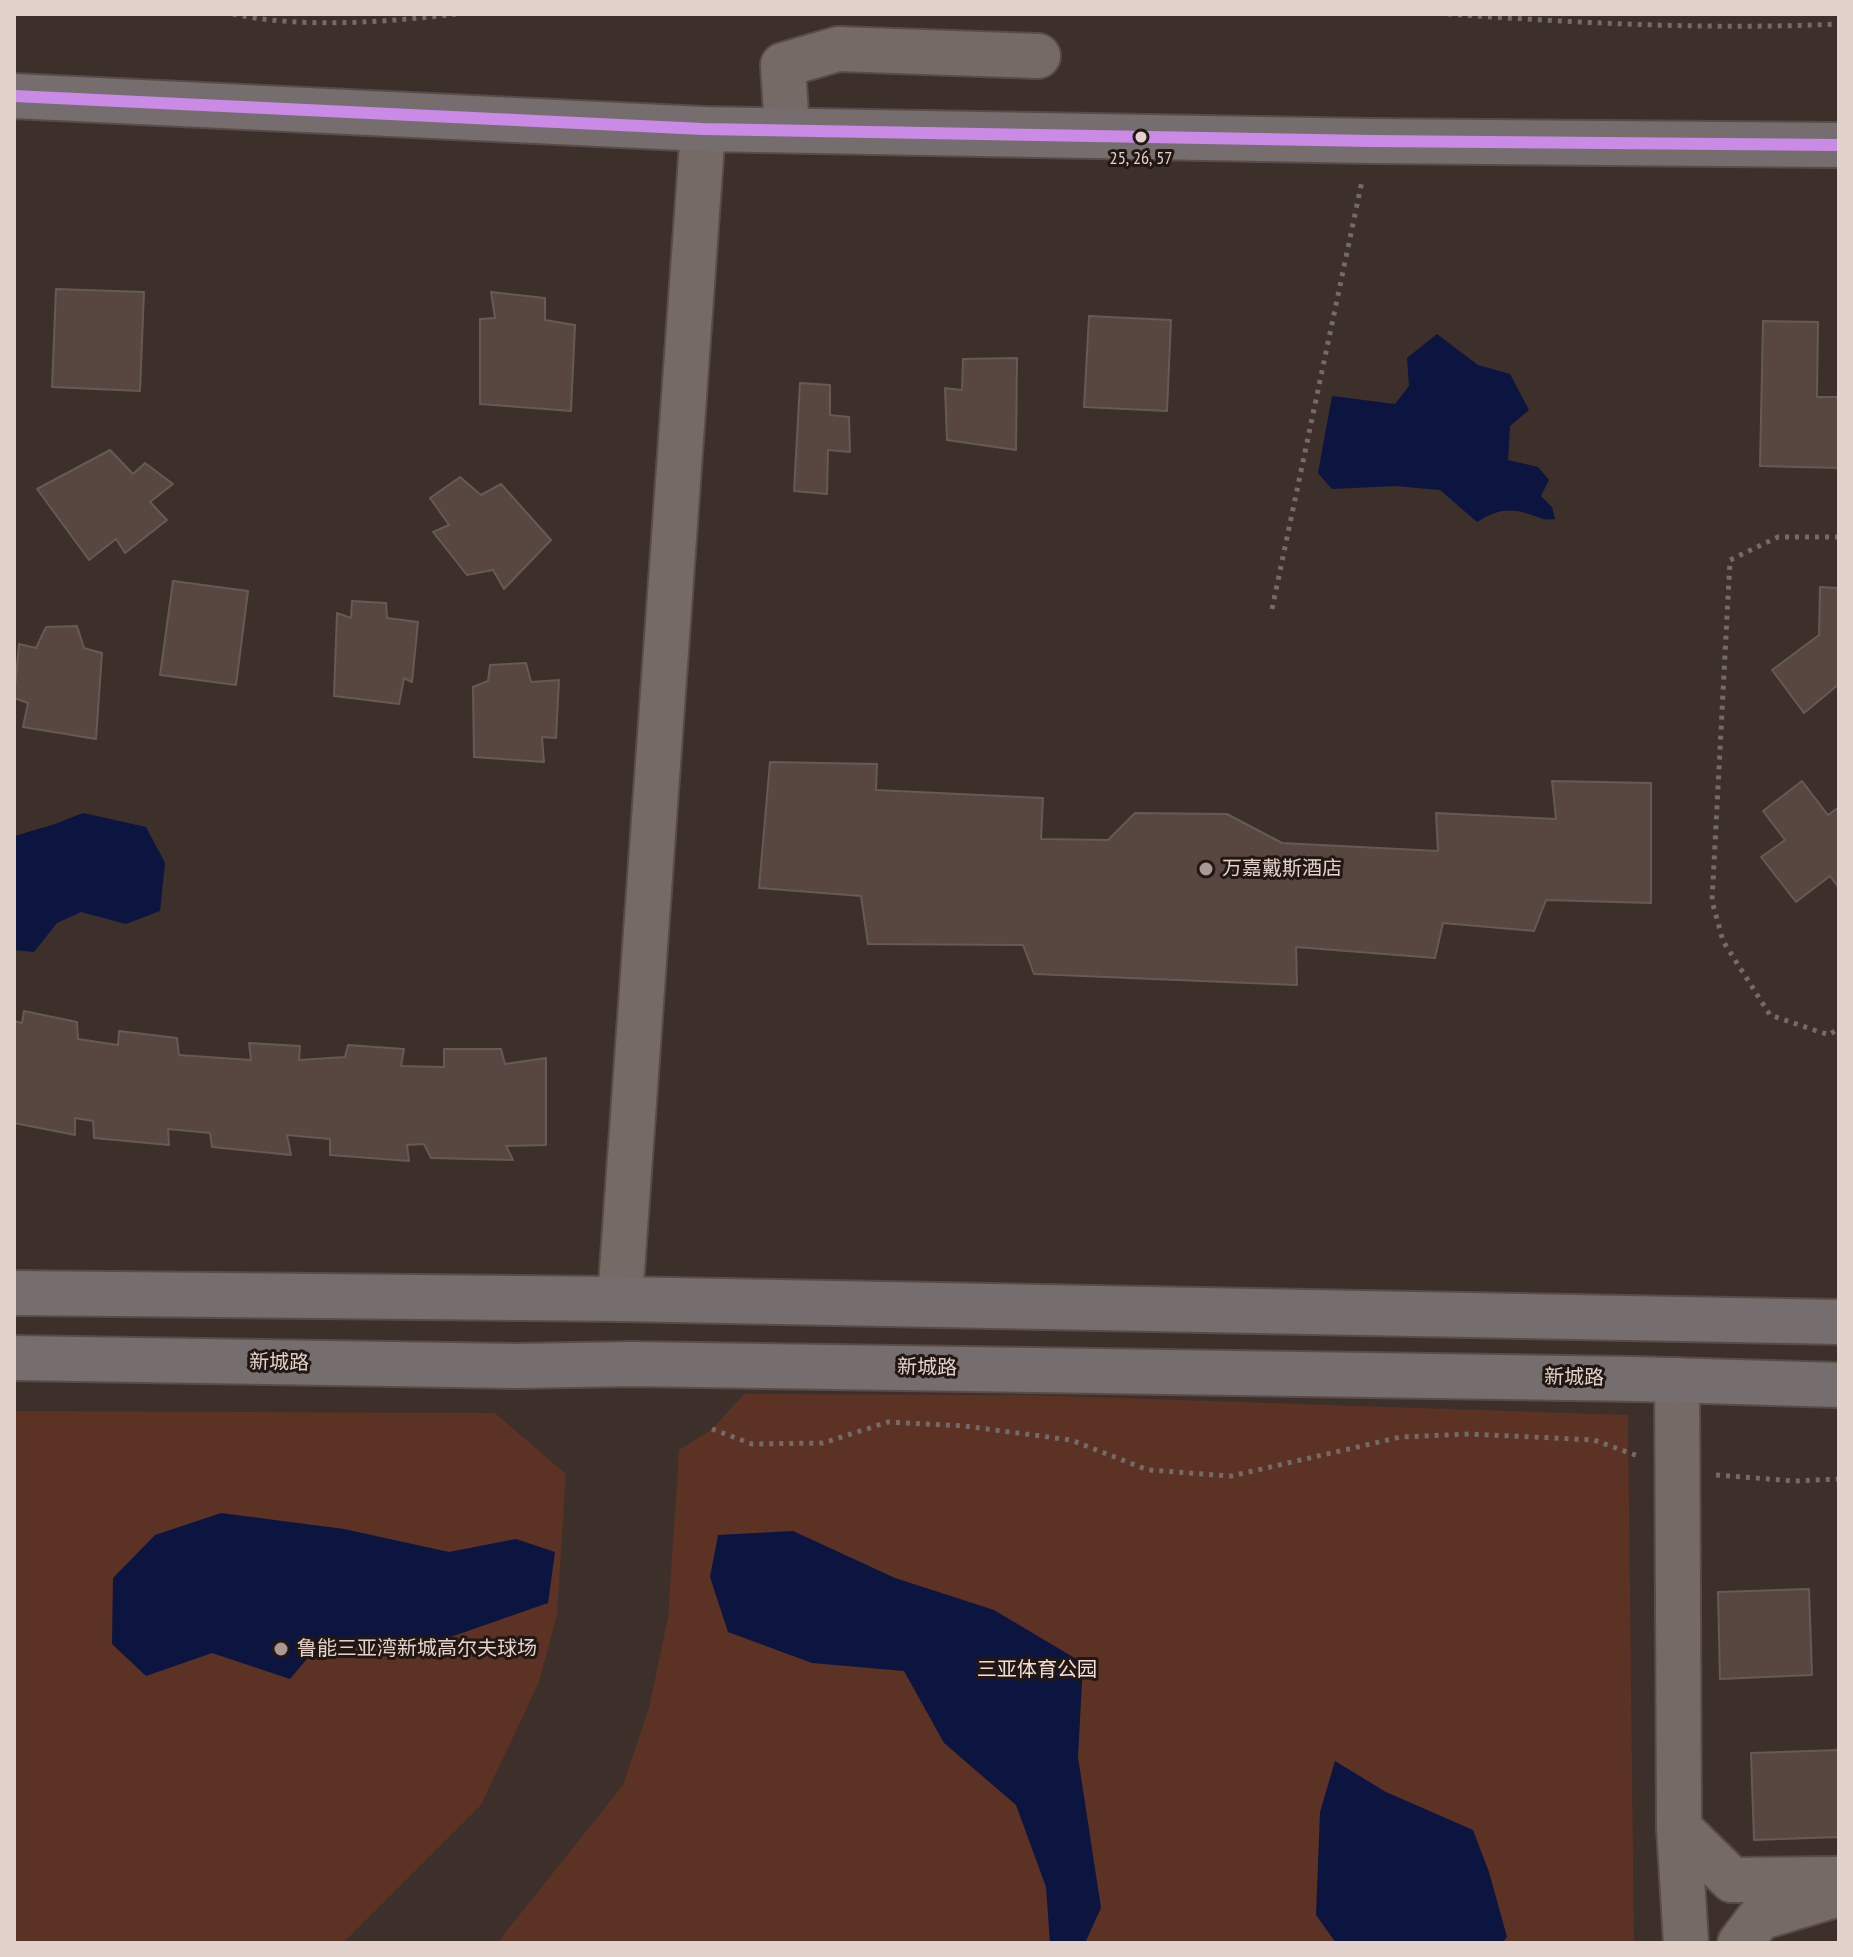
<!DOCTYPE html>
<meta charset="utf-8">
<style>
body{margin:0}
#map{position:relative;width:1853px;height:1957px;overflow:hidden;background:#3d2f2a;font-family:"PT Sans Narrow",sans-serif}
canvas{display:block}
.frame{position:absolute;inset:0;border:16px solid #e3d2cc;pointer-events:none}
</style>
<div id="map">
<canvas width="1853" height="1957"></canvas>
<div class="frame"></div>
</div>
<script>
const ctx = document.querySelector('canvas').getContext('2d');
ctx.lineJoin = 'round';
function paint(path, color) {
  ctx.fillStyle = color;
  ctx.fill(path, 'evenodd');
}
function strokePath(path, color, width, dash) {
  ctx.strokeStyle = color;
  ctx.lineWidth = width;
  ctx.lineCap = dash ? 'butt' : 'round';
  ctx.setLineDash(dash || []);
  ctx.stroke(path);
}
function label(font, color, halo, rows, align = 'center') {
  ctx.font = font + ' "PT Sans Narrow","Noto Sans SC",sans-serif';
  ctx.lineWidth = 6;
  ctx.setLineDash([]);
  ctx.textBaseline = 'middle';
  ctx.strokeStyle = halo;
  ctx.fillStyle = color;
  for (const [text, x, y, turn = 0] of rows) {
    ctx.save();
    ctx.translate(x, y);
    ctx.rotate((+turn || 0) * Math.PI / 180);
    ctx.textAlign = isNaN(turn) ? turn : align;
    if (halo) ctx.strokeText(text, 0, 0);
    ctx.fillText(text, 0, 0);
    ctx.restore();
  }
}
paint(new Path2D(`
 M744 1394 1031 1395 1628 1415 1634 1943H497L623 1785 649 1708 668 1617 679 1450 712 1429Z
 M14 1411 495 1413 566 1474 557 1615 539 1682 481 1805 343 1943H14Z`), '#5b3223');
paint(new Path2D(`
 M1437 334 1478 365 1510 374 1529 410 1510 426 1508 460 1538 467 1549 480 1541 496 1552 507 1555 519C1543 521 1539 517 1529 514 1507 507 1495 511 1477 522L1440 490 1395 486 1332 489 1318 473 1332 396 1395 404 1409 386 1407 358Z
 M83 813 146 827 165 863 160 911 126 924 81 912 57 923 34 952 14 950 15 836 55 824Z
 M221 1513 344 1529 449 1552 516 1539 555 1552 548 1603 419 1648 317 1647 290 1679 212 1653 146 1676 112 1644 113 1578 155 1535Z
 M793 1531 895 1578 994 1610 1083 1663 1078 1757 1101 1908 1085 1943H1050L1046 1887 1016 1805 944 1743 904 1671 812 1663 728 1632 710 1577 718 1535Z
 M1335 1761 1386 1792 1473 1830 1489 1872 1507 1937 1502 1943H1336L1316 1915 1320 1812Z`), '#0b1540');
const building = new Path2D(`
 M56 289 144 292 140 391 52 387Z
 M491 292 545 298V320L575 325 571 411 480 404V319L495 318Z
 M1089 316 1171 320 1167 411 1084 407Z
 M1763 321 1818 322 1817 397H1839V468L1760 466Z
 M1017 358 1016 450 947 440 945 388 962 390 963 359Z
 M800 383 830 385V415L849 417 850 452 828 450 827 494 794 491Z
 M110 450 133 474 145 463 173 484 150 502 167 520 125 553 116 539 89 560 37 489Z
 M460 477 481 495 501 484 551 540 504 589 493 570 467 575 433 532 449 525 430 498Z
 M173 581 248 591 236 685 160 675Z
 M1820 587 1839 588V684L1804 713 1772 670 1819 635Z
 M352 601 386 603 387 618 418 622 412 682 404 678 399 704 334 696 337 613 351 618Z
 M77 626 84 648 102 653 96 739 23 727 28 703 14 698 19 644 36 648 46 627Z
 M526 663 531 682 559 680 556 738 542 737 544 762 474 757 473 687 488 681 490 665Z
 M770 762 877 764 876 790 1043 798 1041 839 1108 840 1135 813 1227 814 1282 843 1438 851 1436 813 1556 819 1552 781 1651 783V903L1546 900 1534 931 1443 923 1435 958 1296 947 1297 985 1034 974 1023 945 868 944 861 896 759 888Z
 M1802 781 1828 815 1839 807V888L1830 876 1796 902 1761 857 1785 840 1763 811Z
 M24 1011 77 1022 78 1039 118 1045 119 1031 177 1038 179 1055 251 1060 249 1043 300 1046 299 1060 345 1057 348 1045 404 1049 401 1066 444 1067V1049H501L505 1064 546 1058V1145L506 1146 513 1160 431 1158 424 1144 407 1145 409 1161 330 1155V1139L287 1135 291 1155 212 1147 210 1133 168 1129 169 1145 94 1138 93 1121 75 1118V1135L14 1123V1021L22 1023Z
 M1809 1589 1812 1675 1720 1679 1718 1592Z
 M1839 1750V1837L1754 1840 1751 1753Z`);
paint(building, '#584640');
strokePath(building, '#665a55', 2);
const minor = new Path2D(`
 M787 130 783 65 838 49 1038 56
 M620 1299 703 129
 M1677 1380 1679 1828 1686 1943
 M1679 1828 1732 1880 1839 1879
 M1740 1943 1759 1918 1839 1894`);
const major = new Path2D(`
 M14 96 703 129 1371 141 1839 145
 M14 1293 620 1299 1839 1322
 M14 1358 516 1366 632 1364 1635 1379 1839 1385`);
strokePath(minor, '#594c48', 48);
strokePath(major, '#594c48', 48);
strokePath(new Path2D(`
 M233 14C303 29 386 22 457 14
 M1448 14C1578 23 1709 30 1839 24
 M1839 537H1778L1730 560 1712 901 1723 941 1770 1015 1829 1035 1839 1028
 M1272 609 1362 181
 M712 1429 752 1444 823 1443 888 1422 964 1426 1071 1440 1148 1470 1231 1476 1401 1437 1470 1434 1594 1440 1638 1456
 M1716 1475 1794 1481 1839 1479`), '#746a66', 5, [4, 6]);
strokePath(minor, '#766a66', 44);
strokePath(major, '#756d6e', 44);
strokePath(new Path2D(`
 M14 96 703 129 1371 141 1839 145`), '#ca8be6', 12);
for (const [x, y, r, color] of [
 [1141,137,7,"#e3d2cc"],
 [1206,869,8,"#a99993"],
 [281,1649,8,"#a99993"]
]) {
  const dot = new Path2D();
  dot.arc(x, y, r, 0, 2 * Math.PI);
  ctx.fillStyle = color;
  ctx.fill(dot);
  strokePath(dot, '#231713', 3);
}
label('18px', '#e3d2cc', '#231713', [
 ["25, 26, 57",1141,159]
]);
label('20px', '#e3d2cc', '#231713', [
 ["万嘉戴斯酒店",1222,869],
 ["鲁能三亚湾新城高尔夫球场",297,1649]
], 'left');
label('20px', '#e3d2cc', '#231713', [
 ["新城路",279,1363,1],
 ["新城路",927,1368,1],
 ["新城路",1574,1378,1]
]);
label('20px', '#f2ded7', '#231713', [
 ["三亚体育公园",1037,1670]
]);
</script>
